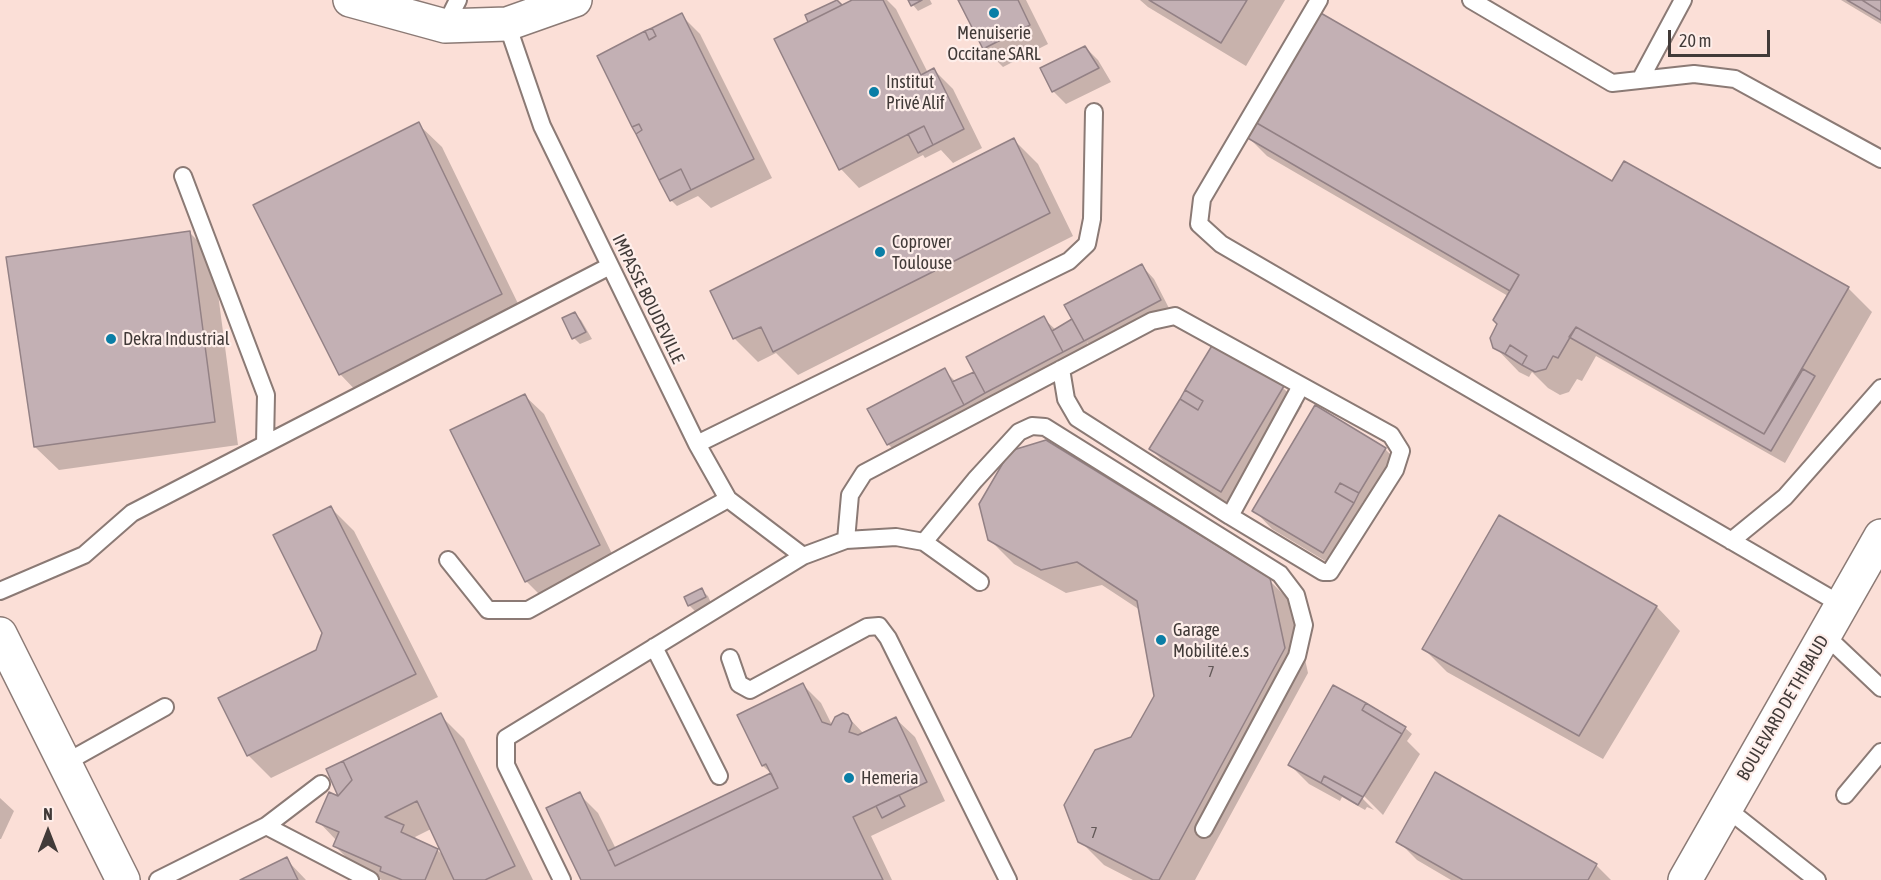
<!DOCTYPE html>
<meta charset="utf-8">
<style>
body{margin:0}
#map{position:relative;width:1881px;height:880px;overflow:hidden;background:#feeeea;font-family:"Asap Condensed",sans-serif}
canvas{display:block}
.north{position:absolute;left:18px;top:802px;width:60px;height:60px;-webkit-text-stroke:4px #feeeea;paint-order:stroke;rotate:0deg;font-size:16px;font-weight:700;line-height:24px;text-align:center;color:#413a38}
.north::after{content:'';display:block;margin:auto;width:21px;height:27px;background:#413a38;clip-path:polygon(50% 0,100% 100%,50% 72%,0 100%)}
.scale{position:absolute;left:1668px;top:30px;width:102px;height:27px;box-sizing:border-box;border:3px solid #413a38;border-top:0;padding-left:8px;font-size:18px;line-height:21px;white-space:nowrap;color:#413a38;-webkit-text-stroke:4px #feeeea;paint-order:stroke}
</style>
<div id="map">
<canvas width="1881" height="880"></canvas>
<div class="north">N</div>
<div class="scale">20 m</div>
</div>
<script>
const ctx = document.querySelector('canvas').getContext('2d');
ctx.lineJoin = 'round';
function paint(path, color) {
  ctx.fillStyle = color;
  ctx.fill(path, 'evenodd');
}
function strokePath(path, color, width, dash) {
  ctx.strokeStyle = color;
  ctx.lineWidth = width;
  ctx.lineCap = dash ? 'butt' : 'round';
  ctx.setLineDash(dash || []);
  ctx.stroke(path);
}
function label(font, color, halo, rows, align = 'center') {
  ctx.font = font + ' "Asap Condensed",sans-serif';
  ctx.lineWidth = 4.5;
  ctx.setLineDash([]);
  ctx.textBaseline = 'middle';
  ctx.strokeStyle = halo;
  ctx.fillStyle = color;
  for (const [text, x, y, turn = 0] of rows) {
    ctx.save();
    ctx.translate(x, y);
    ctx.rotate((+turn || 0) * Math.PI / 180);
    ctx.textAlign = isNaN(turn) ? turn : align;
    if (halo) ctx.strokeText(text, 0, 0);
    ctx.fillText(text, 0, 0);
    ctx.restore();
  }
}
paint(new Path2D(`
 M0 0H1881V880H0Z`), '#fbdfd7');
paint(new Path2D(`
 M856 0H887L896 9 928 73 934 70 953 89 982 148 953 163 941 150 925 158 923 155 859 188 841 169 811 22 807 16 843 6Z
 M909 0H930L932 4 918 11Z
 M960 0H1026L1048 44 1003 67 984 48Z
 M1140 0H1285L1246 66 1148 7Z
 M1841 0H1881V24Z
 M681 15 700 34 772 178 711 208 698 196 677 206 671 200Z
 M1085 47 1098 60 1111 82 1066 104 1053 91Z
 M418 124 442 147 525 318 363 398 340 374Z
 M1248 137 1613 183 1848 288 1872 312 1785 463 1596 356 1582 381 1577 379 1569 392 1560 395 1548 388 1532 372 1529 377 1519 372 1495 347 1508 296 1267 156Z
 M1014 140 1038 164 1073 236 798 375 776 353 758 362 734 338Z
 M189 232 213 256 238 445 59 470 35 447Z
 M1142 266 1154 279 1172 314 1098 353 1087 342 1089 347 901 457 888 444 944 370 956 382 973 373 1043 318 1056 330 1072 321Z
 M575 314 581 320 592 339 580 344 574 338Z
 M1213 346 1283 388 1302 406 1240 510 1170 468 1151 449Z
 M525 396 544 414 617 564 545 600 526 581Z
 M1315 407 1385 449 1404 468 1378 511 1363 502 1359 510 1371 523 1342 571 1272 529 1254 510Z
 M331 508 354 531 438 697 271 778 248 755 317 651 324 633Z
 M1499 517 1657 607 1680 631 1603 759 1447 672 1424 649Z
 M989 539 1269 580 1293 604 1308 673 1195 880H1133L1104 865 1080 841 1155 696 1140 610 1102 585 1066 593 1014 564Z
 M701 590 708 596 711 603 695 611 689 605Z
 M802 684 821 703 833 727 847 716 864 734 896 719 915 737 945 801 871 836 892 880H582L579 794 598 813 616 849 772 774 763 766 739 715Z
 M440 715 464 739 533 880H382L359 870 335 846 337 841 318 821 341 799ZM431 829 444 856 437 850 419 842 415 837Z
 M1405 728 1412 734 1407 741 1420 754 1383 815 1362 794V798L1374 810 1367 807 1365 810 1342 797 1340 801 1309 784 1290 765Z
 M0 798 14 811 1 839H0Z
 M1398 841 1596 865 1611 880H1451L1417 860Z
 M286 859 306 880H243Z`), '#0003');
const building = new Path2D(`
 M837 0 842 5 808 22 805 15Z
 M852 0H883L921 75 934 68 964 129 933 145 924 126 839 170 774 39Z
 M908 0H922L911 6Z
 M958 0H1018L1030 25 983 49Z
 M1149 0H1247L1221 43Z
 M1847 0H1862L1881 12V20Z
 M1862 0H1881V12Z
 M1319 12 1612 181 1624 161 1849 287 1764 434 1576 327 1558 358 1553 356 1546 369 1535 372 1522 365 1527 356 1510 345 1505 354 1493 348 1490 338 1497 324 1493 320 1519 275 1255 122Z
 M682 13 754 159 691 190 681 169 659 180 636 134 642 130 639 124 632 127 597 56 645 31 649 40 656 36 652 28Z
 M652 28 656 36 649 40 645 31Z
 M1085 46 1099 68 1052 92 1040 68Z
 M419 122 502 294 339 375 253 205Z
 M1255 122 1519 275 1510 291 1246 137Z
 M639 124 642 130 636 134 632 127Z
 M924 126 933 145 918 153 908 134Z
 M1014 138 1050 213 773 352 761 327 733 339 710 291Z
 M681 169 691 190 670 201 659 180Z
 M190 231 215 422 34 447 6 257Z
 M1142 264 1161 300 1084 341 1064 305Z
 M575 312 586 332 572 339 562 318Z
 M1044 316 1063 352 985 393 966 357Z
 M1072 319 1084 341 1063 352 1052 331Z
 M1576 327 1764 434 1803 369 1815 376 1771 451 1569 337Z
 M1213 344 1284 386 1221 492 1149 449 1180 399 1198 410 1203 401 1185 390Z
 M1510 345 1527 356 1522 365 1505 354Z
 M945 368 964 405 887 445 867 409Z
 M974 372 985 393 964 405 952 382Z
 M1185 390 1203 401 1198 410 1180 399Z
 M525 394 600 545 525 582 450 430Z
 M1315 405 1386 448 1359 493 1340 483 1335 492 1354 503 1323 553 1252 511Z
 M1046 440 1270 578 1285 648 1159 880H1153L1078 842 1064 805 1095 750 1131 737 1154 696 1137 601 1077 562 1041 570 988 540 979 504 1010 451Z
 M1340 483 1359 493 1354 503 1335 492Z
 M331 506 416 674 247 756 218 698 316 650 322 633 273 535Z
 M1499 515 1657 606 1579 736 1422 649Z
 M702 588 706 597 688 606 684 597Z
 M803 683 822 722 831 725 835 717 843 713 848 715 852 723 849 732 858 735 896 717 927 782 853 817 883 880H581L546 808 580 792 615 866 778 788 766 764 762 766 737 715Z
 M1333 685 1366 703 1362 710 1402 734 1363 797 1324 776 1321 783 1288 765Z
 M1366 703 1406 727 1402 734 1362 710Z
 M441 713 515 866 485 880H454L417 801 385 817 404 825 401 832 438 849 425 880H402L380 871 381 867 333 846 339 832 316 822 329 792 338 796 352 780 343 761Z
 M343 761 352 780 338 796 326 769Z
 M1435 772 1597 864 1588 880H1463L1396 842Z
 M771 773 778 788 615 866 608 851Z
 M1324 776 1363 797 1358 805 1321 783Z
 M899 795 905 806 882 818 876 806Z
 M287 857 298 880H240Z`);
paint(building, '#c3b0b4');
strokePath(building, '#938185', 1.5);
const service = new Path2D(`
 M1319 0 1202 199 1199 224 1221 244 1842 605
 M1471 0 1612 83 1694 74 1735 79 1881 159
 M507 24 542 126 697 444 728 499 803 556
 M445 26 458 0
 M1640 80 1683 0
 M183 176 266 395 265 444
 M697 444 1069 261 1087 244 1092 219 1094 112
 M1230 516 1301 386
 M846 540 850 495 864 473 1152 321 1175 316 1391 435 1401 451 1395 470 1330 572H1323L1230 516 1077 418 1066 399 1061 369
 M1731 541 1785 497 1881 388
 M924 542 975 480 1019 432 1032 426 1045 427 1280 574 1296 595 1304 625 1297 656 1204 829
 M448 560 488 610H528L728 499
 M0 591 84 555 132 513 610 266
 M1825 635 1881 688
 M654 647 719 776
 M730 658 739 684 750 690 867 627 879 626 888 638 1008 880
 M65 763 165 707
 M1845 795 1881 752
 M1726 808 1817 880
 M266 826 370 880
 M158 880 266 826 321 784
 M562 880 506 765V738L803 556 846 540 896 537 924 542 980 582`);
const minor = new Path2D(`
 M350 0 445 26 507 24 575 0
 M0 634 123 880`);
const tertiary = new Path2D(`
 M1685 880 1881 536`);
strokePath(service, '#8b7a75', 20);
strokePath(minor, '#8b7a75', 36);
strokePath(tertiary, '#8b7a75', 36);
strokePath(service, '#fff', 16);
strokePath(minor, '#fff', 33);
strokePath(tertiary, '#fff', 33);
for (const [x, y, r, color] of [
 [994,13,6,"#0a7ea6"],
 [874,92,6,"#0a7ea6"],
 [880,252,6,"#0a7ea6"],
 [111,339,6,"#0a7ea6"],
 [1161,640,6,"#0a7ea6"],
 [849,778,6,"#0a7ea6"]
]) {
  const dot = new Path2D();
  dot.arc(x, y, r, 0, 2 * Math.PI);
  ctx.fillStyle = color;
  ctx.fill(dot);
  strokePath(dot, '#feeeea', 2);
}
label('15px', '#625857', null, [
 ["7",1211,672],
 ["7",1094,833]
]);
label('18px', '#413a38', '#feeeea', [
 ["Menuiserie",994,33,"center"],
 ["Occitane SARL",994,54,"center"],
 ["Institut",886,82],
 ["Privé Alif",886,103],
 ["Coprover",892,242],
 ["Toulouse",892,263],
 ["Dekra Industrial",123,339],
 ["Garage",1173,630],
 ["Mobilité.e.s",1173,651],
 ["Hemeria",861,778]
], 'left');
label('18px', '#413a38', '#feeeea', [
 ["IMPASSE BOUDEVILLE",648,299,64],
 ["BOULEVARD DE THIBAUD",1783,708,-60]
]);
</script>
